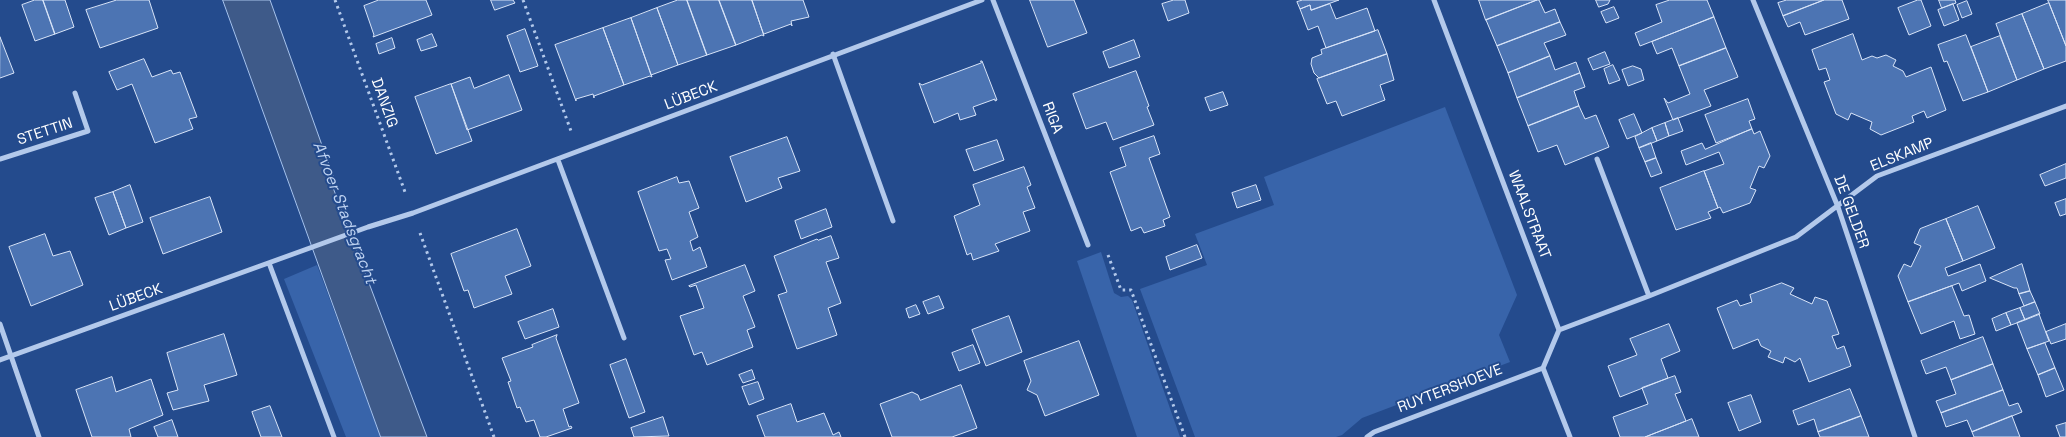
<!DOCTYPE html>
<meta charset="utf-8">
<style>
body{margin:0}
canvas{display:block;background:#244b8d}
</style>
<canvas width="2066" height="437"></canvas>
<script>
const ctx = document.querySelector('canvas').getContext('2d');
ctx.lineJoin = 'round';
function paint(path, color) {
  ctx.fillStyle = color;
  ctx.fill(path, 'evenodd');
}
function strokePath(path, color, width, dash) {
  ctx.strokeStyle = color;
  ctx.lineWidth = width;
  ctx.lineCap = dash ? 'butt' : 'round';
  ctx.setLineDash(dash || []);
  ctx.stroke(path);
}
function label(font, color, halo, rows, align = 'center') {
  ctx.font = font + ' "Space Grotesk",sans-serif';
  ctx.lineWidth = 4;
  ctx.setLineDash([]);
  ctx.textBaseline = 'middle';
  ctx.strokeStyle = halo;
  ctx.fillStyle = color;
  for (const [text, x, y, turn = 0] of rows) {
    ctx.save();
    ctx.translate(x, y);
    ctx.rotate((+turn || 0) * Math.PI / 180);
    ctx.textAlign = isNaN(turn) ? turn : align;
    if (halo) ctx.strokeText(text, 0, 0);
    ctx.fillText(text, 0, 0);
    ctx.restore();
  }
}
paint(new Path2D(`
 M1445 107 1517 295 1499 335 1510 362 1362 418 1342 435 1336 437H1195L1140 289 1207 265 1195 234 1274 205 1264 177Z
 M1101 252 1114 293 1121 297 1128 296 1132 300 1180 437H1137L1077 261Z
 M317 265 381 437H346L284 279Z`), '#3864aa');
const water = new Path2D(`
 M223 0H270L333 176 329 177 427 437H381Z`);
paint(water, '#3e5a89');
strokePath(water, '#a7c3ec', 1);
const building = new Path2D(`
 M35 0H43L55 34 35 41 22 5Z
 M43 0H65L74 27 55 34Z
 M117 0H149L158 28 100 48 86 10Z
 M379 0H426L432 15 373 37 374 35 364 6Z
 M491 0H513L515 3 495 10Z
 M678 0H687L707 55 678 65 657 8Z
 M687 0H719L736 45 707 55Z
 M719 0H752L764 36 762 35 736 45Z
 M752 0H803L809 17 791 21 792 26 791 24 764 34Z
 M1030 0H1074L1087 33 1048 47Z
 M1174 0H1185L1189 13 1168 21 1162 4Z
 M1303 0H1339L1311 10 1310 5 1300 9 1297 2Z
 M1479 0H1537L1486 20Z
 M1537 0H1539L1545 13 1555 9 1560 22 1497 46 1486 20Z
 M1596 0H1610L1608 4 1599 7Z
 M1670 0H1707L1714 17 1640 46 1635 33 1662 22 1656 5Z
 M1787 0H1824L1783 16 1778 3Z
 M1824 0H1842L1849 19 1805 35 1800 22 1788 27 1783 16Z
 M1918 0H1921L1931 26 1909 35 1898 8Z
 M1939 0H1955L1956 3 1942 8Z
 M2048 0H2066V46L2049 3Z
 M1967 1 1972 14 1962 18 1957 5Z
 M2049 3 2066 46V61L2044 69 2022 14Z
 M1330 4 1336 19 1367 8 1375 31 1326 48 1318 26 1308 30 1300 9 1310 5 1311 10Z
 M1953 4 1959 20 1944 26 1938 10Z
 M1614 7 1619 18 1606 23 1601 12Z
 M657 8 678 65 651 75 631 18Z
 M2022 14 2044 69 2017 80 1996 24Z
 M1714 17 1726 48 1679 66 1672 48 1657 54 1652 42Z
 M631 18 652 77 650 76 624 85 603 28Z
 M1560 22 1566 35 1544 43 1550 56 1508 73 1497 46Z
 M603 28 624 85 594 96V98L593 94 576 99V101L555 45Z
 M525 29 538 66 520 72 507 36Z
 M1378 30 1387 54 1319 78 1314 73 1311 64 1312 58 1322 54 1321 50Z
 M432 34 437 46 421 51 417 40Z
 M1853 34 1862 60 1872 56 1877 58 1886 55 1896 60 1893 66 1903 71 1906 77 1931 67 1946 110 1927 118 1924 111 1912 116 1914 122 1881 135 1870 129 1872 122 1851 113 1848 120 1836 114 1824 82 1830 80 1826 68 1819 70 1812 50Z
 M1966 35 1988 92 1963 101 1947 61 1944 62 1938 45Z
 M2000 36 2017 80 1988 92 1971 47Z
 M0 37 14 73 0 78Z
 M392 38 395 48 379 54 376 44Z
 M1134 40 1140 57 1109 68 1103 52Z
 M1726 48 1738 77 1704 90 1711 106 1673 120 1664 98 1668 103 1690 94 1679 66Z
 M1605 52 1610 64 1593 70 1588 59Z
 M1387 54 1394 80 1380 85 1385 100 1342 116 1336 101 1327 104 1317 79Z
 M1550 56 1555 70 1576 62 1580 73 1517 98 1508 73Z
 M144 59 152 77 171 70 173 74 180 72 197 117 189 119 193 129 155 143 132 84 117 90 109 72Z
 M981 61H982L997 100 995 101V99L973 107 976 115 960 120 958 113 934 123 919 83 922 85 981 63Z
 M1613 65 1620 80 1609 84 1604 69Z
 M1633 66 1641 69 1644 80 1628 86 1622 70Z
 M1136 71 1149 106 1147 107 1154 125 1113 140 1106 122 1086 129 1073 94Z
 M1580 73 1585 87 1574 91 1579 106 1528 126 1517 98Z
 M509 75 522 110 467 130 451 84 470 77 474 88Z
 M451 84 472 141 436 154 415 97Z
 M1223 92 1228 105 1210 111 1205 98Z
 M1748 99 1755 119 1749 121 1752 129 1716 143 1705 115Z
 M1579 106 1585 119 1596 115 1609 147 1565 165 1557 145 1538 152 1528 126Z
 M1634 114 1642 133 1627 139 1619 120Z
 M1678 118 1683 131 1669 136 1665 123Z
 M1665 123 1669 136 1657 141 1652 128Z
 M1652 128 1657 141 1639 148 1635 137Z
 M1752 129 1754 134 1760 131 1770 156 1764 168 1759 166 1750 188 1756 190 1750 203 1723 213 1720 207 1718 208 1704 171 1724 164 1719 152 1686 165 1681 151 1702 143 1705 149Z
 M1154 136 1160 154 1149 158 1170 217 1163 220 1165 226 1144 233 1141 227 1131 231 1110 172 1126 166 1120 148Z
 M787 137 800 171 778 178 782 188 746 202 730 157Z
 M997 140 1004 160 974 171 966 150Z
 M1651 143 1656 158 1645 162 1639 148Z
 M1656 158 1662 173 1651 177 1645 162Z
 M2066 164V178L2045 186 2040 175Z
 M1024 167 1031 185 1027 187 1035 208 1023 212 1030 231 995 244 999 251 973 260 971 253 967 255 954 216 980 205 973 185Z
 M1704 171 1718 208 1708 212 1711 218 1676 230 1660 188Z
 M677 177 679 183 689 181 699 208 689 212 698 237 690 241 693 251 700 247 707 267 672 280 665 260 671 259 667 249 659 251 638 192Z
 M130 185 143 222 126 228 113 192Z
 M1256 185 1261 200 1237 208 1232 193Z
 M113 192 126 228 109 235 95 198Z
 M210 197 222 232 163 254 150 218Z
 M2066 199V214L2060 216 2055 203Z
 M1978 206 1995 248 1963 261 1946 219Z
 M826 209 832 227 801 239 795 221Z
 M1946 219 1963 261 1945 268 1948 276 1980 264 1986 281 1962 291 1959 283 1908 302 1898 276 1904 264 1911 267 1921 246 1914 243 1920 229Z
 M517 229 531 266 505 276 512 294 474 308 468 290 464 291 451 254Z
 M45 234 53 256 70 251 83 285 31 306 9 247Z
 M831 236 839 258 826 262 841 303 828 308 837 335 797 349 778 295 787 292 774 256 817 239 818 240Z
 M1197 245 1202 258 1170 270 1166 257Z
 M2022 264 2030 291 2019 294 2017 288H2014L1990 278Z
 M745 265 755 291 743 296 755 327 747 330 753 347 707 365 702 352 694 355 680 316 704 308 696 285 690 287 689 286Z
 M1782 283 1794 288 1790 294 1812 304 1815 297 1827 301 1839 334 1832 336 1837 349 1844 346 1851 366 1809 382 1800 358 1795 362 1785 357 1783 363 1768 357 1771 351 1761 346 1758 339 1733 349 1717 308 1737 300 1740 306 1752 302 1750 295Z
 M1952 286 1964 316 1969 315 1975 334 1960 339 1954 321 1921 334 1908 302Z
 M2030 291 2035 302 2024 306 2019 294Z
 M939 296 944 308 928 314 923 302Z
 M2035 302 2040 314 2025 320 2020 308Z
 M916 305 920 314 909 318 906 309Z
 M2020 308 2025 320 2011 325 2006 313Z
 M553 309 559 327 525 339 518 322Z
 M2006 313 2011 325 1996 331 1992 319Z
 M2039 314 2049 341 2027 349 2017 323Z
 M1009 316 1022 352 986 366 972 330Z
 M1669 324 1680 351 1661 359 1668 378 1620 397 1608 366 1637 355 1630 339Z
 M2066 324V339L2051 344 2046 332Z
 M224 334 237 375 204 385 209 401 173 410 167 393 178 390 167 353Z
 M557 335 556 338 579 403 563 409 569 427 571 426 572 428 546 437H540L534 420 526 422 520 407 517 408 508 382 511 381 502 358 533 347 532 345Z
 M1983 337 1993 364 1951 380 1946 367 1926 374 1921 361Z
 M1079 341 1099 395 1045 416 1037 395 1027 390 1031 381 1024 361Z
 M2045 343 2055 368 2038 375 2027 349Z
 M973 345 980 363 959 371 952 353Z
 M626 359 645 412 629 418 610 365Z
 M1993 364 2003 390 1941 413 1936 401 1956 394 1951 380Z
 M2055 368 2064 390 2046 397 2038 375Z
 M752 370 755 379 743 383 739 375Z
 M1675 376 1681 392 1675 394 1686 421 1645 437H1620L1613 417 1648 404 1642 388Z
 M112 377 116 392 151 379 163 415 129 429 131 437H92L76 390Z
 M758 382 764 399 749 405 742 387Z
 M961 385 977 428 952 437H892L880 404 912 392 918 395 920 400Z
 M1850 389 1861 416 1818 432 1814 419 1798 425 1793 411Z
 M2003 390 2009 406 2018 403 2022 412 1972 432 1967 420 1946 427 1941 413Z
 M1751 395 1761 422 1739 431 1728 403Z
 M791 404 797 422 824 413 833 435 839 432 841 437H765L757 416Z
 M270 406 282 437H261L252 412Z
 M1861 416 1869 437H1820L1818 432Z
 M2012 416 2020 437H1974L1972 432Z
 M663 417 669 436 634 437 631 428Z
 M1692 419 1699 437H1645L1686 421Z
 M172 420 178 437H158L154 427Z
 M2066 423V437H2060L2056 426Z`);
paint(building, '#4c74b3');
strokePath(building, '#d8e4f8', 1);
strokePath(new Path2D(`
 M335 0 405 192
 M523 0 571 131
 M420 233 494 437
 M1108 255 1121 290H1131L1185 437`), '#b3c9eb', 3, [2.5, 4]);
strokePath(new Path2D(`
 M993 0 1088 245
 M1434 0 1559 330 1543 368 1570 437
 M1753 0 1838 207 1915 437
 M833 54 893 221
 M0 159 88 131 75 93
 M1597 159 1649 296
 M558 160 624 338
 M269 263 334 437
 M0 324 39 437
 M1559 330 1649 296 1796 237 1877 176 2066 106
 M0 360 368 227 413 213 982 0
 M1367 437 1374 432 1543 368`), '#b3c9eb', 5);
label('15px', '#fff', '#244b8d', [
 ["LÜBECK",691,96,-21],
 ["DANZIG",384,103,70],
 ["RIGA",1052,118,69],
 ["STETTIN",45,132,-18],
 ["ELSKAMP",1902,155,-22],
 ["DE GELDER",1851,212,70],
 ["WAALSTRAAT",1529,215,69],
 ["LÜBECK",136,298,-20],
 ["RUYTERSHOEVE",1450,389,-21]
]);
label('italic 16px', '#bfd3f2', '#244b8d', [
 ["Afvoer Stadsgracht",344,213,69]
]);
</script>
